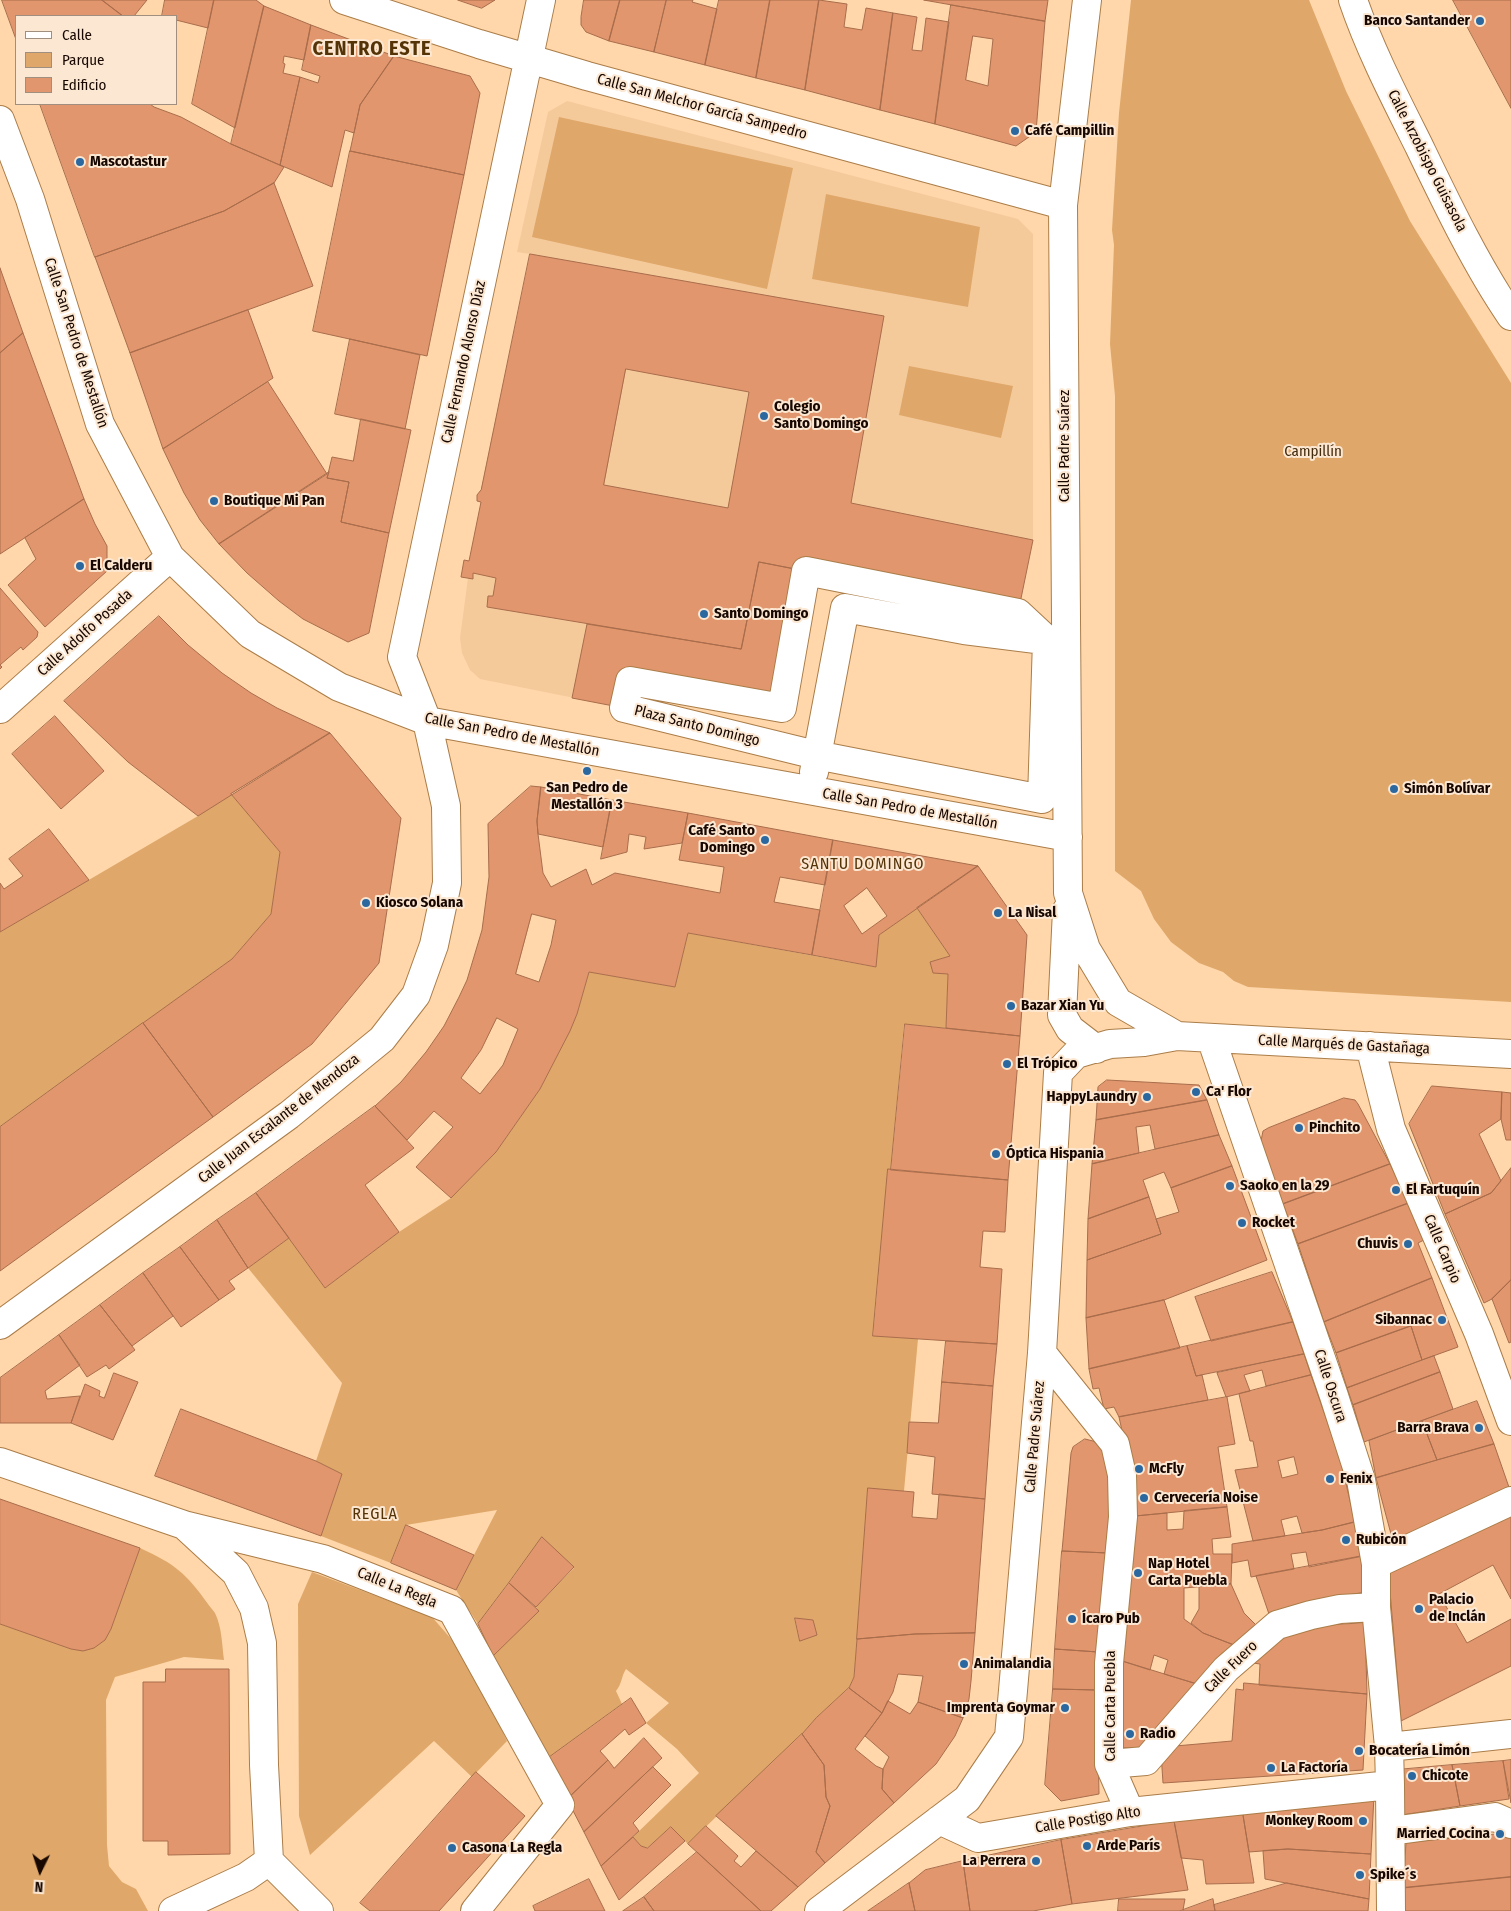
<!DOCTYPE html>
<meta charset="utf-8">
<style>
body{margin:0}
#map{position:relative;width:1511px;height:1911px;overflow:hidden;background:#ffd7ab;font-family:"Fira Sans Condensed",sans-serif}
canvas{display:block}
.legend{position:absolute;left:15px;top:15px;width:162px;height:90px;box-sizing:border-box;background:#fce8d2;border:1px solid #a08e7e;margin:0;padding:6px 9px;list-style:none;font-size:15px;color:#170700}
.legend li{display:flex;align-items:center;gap:10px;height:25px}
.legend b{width:25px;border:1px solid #a08e7e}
.north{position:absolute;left:15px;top:1846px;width:50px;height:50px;-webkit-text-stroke:4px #fce8d2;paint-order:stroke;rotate:184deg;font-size:14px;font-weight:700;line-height:20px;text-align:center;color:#170700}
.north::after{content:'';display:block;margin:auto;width:18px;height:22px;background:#170700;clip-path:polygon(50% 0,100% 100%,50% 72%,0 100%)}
</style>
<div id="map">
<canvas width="1511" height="1911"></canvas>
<ul class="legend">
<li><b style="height:6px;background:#fff"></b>Calle</li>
<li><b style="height:14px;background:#dfa86a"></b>Parque</li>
<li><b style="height:14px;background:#e1966d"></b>Edificio</li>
</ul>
<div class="north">N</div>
</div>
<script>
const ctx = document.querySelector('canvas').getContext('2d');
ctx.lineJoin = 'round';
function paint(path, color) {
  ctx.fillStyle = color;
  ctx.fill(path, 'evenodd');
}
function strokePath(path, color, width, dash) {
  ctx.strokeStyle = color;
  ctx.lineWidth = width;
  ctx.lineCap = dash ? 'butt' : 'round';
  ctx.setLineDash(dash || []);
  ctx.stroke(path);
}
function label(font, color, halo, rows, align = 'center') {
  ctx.font = font + ' "Fira Sans Condensed",sans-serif';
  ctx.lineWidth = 4;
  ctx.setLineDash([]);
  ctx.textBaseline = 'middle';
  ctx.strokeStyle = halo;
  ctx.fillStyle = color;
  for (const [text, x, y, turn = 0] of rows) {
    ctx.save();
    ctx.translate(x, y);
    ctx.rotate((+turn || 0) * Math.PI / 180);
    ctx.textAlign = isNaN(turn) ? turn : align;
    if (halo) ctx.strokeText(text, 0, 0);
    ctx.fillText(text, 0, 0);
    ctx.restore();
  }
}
paint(new Path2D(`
 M567 101 1018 219 1033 234V540L1018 613 806 571 782 708 631 681 624 708 480 679 470 670 462 653 460 638 468 578 461 577 464 560 469 561 481 502 477 501V495L481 489 530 254 517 252 548 112Z`), '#f5ca9b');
paint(new Path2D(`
 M1131 0H1309L1346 91 1410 221 1511 383V1002L1248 987 1234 981 1223 972 1199 963 1171 942 1154 919 1141 891 1115 871V396L1110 344 1114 245 1112 230 1119 113Z
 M559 117 793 168 767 289 532 237Z
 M826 194 980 227 968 307 812 279Z
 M909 366 1013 386 1001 438 899 415Z
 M231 794 280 852 271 914 232 959 0 1127V932L198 816Z
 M917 908 950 956 931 962 948 974 946 1028 904 1024 891 1169 877 1289 873 1335 918 1339 904 1491 857 1639 854 1677 849 1688 816 1718 802 1734 688 1844 671 1827 647 1848 641 1846 633 1837 699 1773 677 1749 646 1723 669 1703 626 1669C621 1677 622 1684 616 1691L622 1704 547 1759 493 1656 538 1611 536 1607 574 1568 542 1538 478 1624 456 1590 497 1510 406 1525 391 1563 321 1536 342 1474 316 1461 342 1383 248 1268 289 1238 325 1288 399 1232 451 1198 496 1152 540 1089 570 1030 577 1014 589 972 675 987 688 933 875 967 879 935ZM795 1619 813 1620 816 1635 800 1640Z
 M140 1548C175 1564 186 1573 208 1604 210 1607 213 1610 215 1613 222 1627 222 1645 224 1660L184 1657 115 1677 106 1700 107 1845 109 1866 122 1882 136 1889 148 1911H0V1624L71 1649C91 1652 101 1647 111 1629Z
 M312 1572 432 1617 466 1656 507 1741 472 1777 434 1741 310 1855 299 1816 298 1604Z`), '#dfa86a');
const building = new Path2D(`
 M2 0H102L123 16H16V39Z
 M102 0H147L134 16H123Z
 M165 0H214L208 28 176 20V16H162Z
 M214 0H256L264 6 235 128 192 104Z
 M458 0H495L482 8Z
 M584 0H620L609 41 586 32 581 25V17Z
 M620 0H666L654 52 609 41Z
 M667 0H693L692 2 717 9 705 65 654 52Z
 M719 0H770L756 78 705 65Z
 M770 0H819L805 90 756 78Z
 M819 0 847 4 844 27 862 30 866 8 893 13 880 110 805 90Z
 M924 0H1048L1045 21Z
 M1453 0H1511V108Z
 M951 5 1045 21 1036 132 1016 146 935 124ZM973 36 993 39 988 86 966 80Z
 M264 6 311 25 304 60 284 56 283 63 285 64 283 73 300 77 280 165 231 144Z
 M893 13 917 17 912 50 922 51 926 18 949 22 935 124 880 110Z
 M311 25 394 56 360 105 354 133 345 130 332 187 280 165 300 77 318 83 320 76 302 70Z
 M394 56 470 76 480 93 464 175 350 151 360 105Z
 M40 104H150L154 107 181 117 231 144 284 167 274 183 224 211 95 257Z
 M350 151 464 175 427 356 313 331Z
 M274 183 313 286 130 353 95 257 224 211Z
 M530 254 884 316 851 503 1033 540 1018 613 759 562 741 649 487 607 488 596H493L496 578 473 573V579L461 577 464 560 469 561 481 502 477 501V495L481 490ZM626 369 749 392 728 508 604 485Z
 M0 268 23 333 0 353Z
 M248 310 273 378 163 449 130 353Z
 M23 333 84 499 0 554V353Z
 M350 339 420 355 405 429 335 414Z
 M268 382 327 474 219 544 200 520 184 493 163 449Z
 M361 419 411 430 389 533 341 522 349 482 327 478 332 457 353 461Z
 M329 472 327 478 349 482 341 522 389 533 369 633 348 642 303 619 279 601 247 573 219 544Z
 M84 499 95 524 107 546V571L45 627 8 585 36 559 25 538Z
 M759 562 806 571 782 708 630 681 624 708 572 698 587 624 741 649Z
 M0 588 38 632 37 637 23 650 21 647 0 665 2 667 0 669Z
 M159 616 188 645 222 673 251 693 277 708 330 733 198 816 128 762 64 701Z
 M55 716 104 771 61 809 12 754Z
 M330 733 401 818 379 963 312 1044 213 1117 143 1023 232 959 271 914 280 852 231 794Z
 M531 786 541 787 537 821 538 834 543 873 551 887 586 869 592 885 615 873 720 893 724 867 679 860 688 813 833 840 825 885 780 877 774 902 820 910 812 955 688 933 675 987 589 972 577 1014 570 1031 540 1089 496 1152 451 1198 416 1167 453 1127 434 1111 407 1140 375 1106 401 1082 426 1052 444 1026 459 997 467 980 482 930 489 877 488 824ZM532 914 556 920 551 945 539 982 516 974ZM497 1018 518 1029 503 1065 480 1094 461 1078 481 1050Z
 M541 787 612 800 603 847 538 834 537 821Z
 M612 800 688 813 682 843 644 849 646 837 629 834 627 852 601 859Z
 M49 829 89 880 0 932V883L4 889 23 876 9 859Z
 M833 840 978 866 879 935 876 967 812 955ZM867 888 887 916 862 934 844 906Z
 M978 866 1027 935 1020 1036 946 1028 948 974 933 973 930 962 950 956 917 908Z
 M143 1023 213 1117 0 1271V1127Z
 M905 1024 1020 1036 1008 1180 891 1170Z
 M1107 1080 1199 1085 1207 1100 1096 1120 1098 1087Z
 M1432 1086 1502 1092 1501 1119 1479 1134 1501 1181 1491 1193 1445 1214 1409 1124Z
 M1502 1092 1511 1093V1140H1506L1501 1119Z
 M1344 1098 1355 1100 1358 1104 1390 1164 1283 1204 1261 1141 1263 1131 1268 1128Z
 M1207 1100 1219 1135 1155 1149 1150 1125 1136 1127 1139 1153 1092 1164 1096 1120Z
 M375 1106 414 1148 365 1185 399 1232 325 1288 256 1193Z
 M1219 1135 1232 1166 1171 1188 1164 1172 1143 1180 1149 1197 1088 1219 1092 1164Z
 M1390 1164 1409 1203 1298 1244 1283 1204Z
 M1232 1166 1267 1260 1164 1300 1086 1318 1087 1260 1161 1234 1156 1219 1179 1212 1171 1188Z
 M1511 1168V1280L1492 1299 1484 1303 1445 1214 1491 1193Z
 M888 1169 1008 1180 1005 1232 983 1231 980 1267 1002 1269 997 1344 873 1336Z
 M256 1193 289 1238 248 1268 217 1220Z
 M1149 1197 1161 1234 1087 1260 1088 1219Z
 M1409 1203 1426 1239 1418 1243 1432 1278 1324 1322 1298 1244Z
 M217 1220 248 1268 229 1281 235 1289 219 1300 180 1247Z
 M180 1247 219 1300 181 1327 143 1273Z
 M1272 1272 1293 1322 1211 1341 1195 1297Z
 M143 1273 173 1316 132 1346 100 1305Z
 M1432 1278 1458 1347 1422 1360 1411 1326 1336 1353 1324 1322Z
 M1511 1280V1342L1509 1343 1492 1299Z
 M1164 1300 1180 1348 1089 1369 1086 1318Z
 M100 1305 135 1350 109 1369 106 1365 87 1377 59 1335Z
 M1293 1322 1304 1354 1196 1376 1187 1346Z
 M1411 1326 1422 1360 1347 1388 1336 1353Z
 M59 1335 80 1365 45 1391 47 1399 80 1396 71 1423H0V1378Z
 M946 1341 997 1344 993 1386 942 1382Z
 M1187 1346 1196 1376 1202 1375 1208 1400 1119 1417 1114 1407 1104 1409 1099 1388 1093 1389 1089 1369Z
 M1304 1354 1311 1375 1266 1386 1262 1370 1244 1375 1250 1391 1226 1397 1217 1373Z
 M1434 1356 1440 1372 1353 1405 1347 1388Z
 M1440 1372 1453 1409 1364 1442 1353 1405Z
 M114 1373 138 1382 113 1440 71 1423 85 1384 100 1391 99 1396 104 1398Z
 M1311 1375 1340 1458 1355 1522 1322 1530 1302 1533 1297 1516 1281 1520 1285 1536 1253 1541 1235 1470 1258 1467 1253 1441H1250L1239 1394ZM1294 1457 1298 1474 1282 1478 1278 1461Z
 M942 1382 993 1386 985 1499 932 1494 935 1457 907 1453 909 1422 938 1423Z
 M1227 1397 1235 1444 1218 1447 1227 1507 1135 1516 1132 1476 1119 1417Z
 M1477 1401 1494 1444 1437 1460 1422 1421Z
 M181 1409 316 1461 342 1474 321 1536 155 1476Z
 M1422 1421 1437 1460 1376 1478 1369 1441Z
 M1085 1439 1093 1441 1102 1446 1109 1474 1112 1514 1108 1553 1062 1551 1071 1453 1073 1447Z
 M1494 1444 1511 1493 1395 1549 1376 1478Z
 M868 1488 914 1492 912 1517 937 1519 939 1494 985 1499 975 1633 915 1634 857 1639Z
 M0 1499 140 1548 111 1629 105 1640 94 1648 83 1651 71 1649 0 1624Z
 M1227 1507 1231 1537 1212 1539 1213 1554H1232L1231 1584 1184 1588V1619L1203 1633 1234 1645 1197 1684 1164 1674 1168 1660 1154 1655 1150 1670 1119 1660 1135 1516 1167 1513V1530L1183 1529 1184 1511Z
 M1511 1508V1599L1493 1565 1439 1594 1467 1643 1511 1619V1666L1401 1721 1388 1568Z
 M1355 1522 1363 1556 1309 1567 1306 1552 1291 1554 1294 1569 1251 1577 1248 1560 1232 1563V1544L1322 1530Z
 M406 1525 474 1555 456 1590 391 1563Z
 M542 1537 574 1567 536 1607 509 1583Z
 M1062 1551 1108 1553 1098 1652 1055 1649Z
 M1363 1556 1365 1592 1300 1604 1270 1617 1256 1576Z
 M509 1583 539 1611 493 1656 478 1624Z
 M1231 1584 1244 1613 1256 1625 1234 1645 1203 1633 1191 1623 1199 1609V1586Z
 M795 1618 813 1620 817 1635 800 1641Z
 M1365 1623 1367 1694 1259 1685 1260 1664 1253 1663 1283 1634 1300 1627Z
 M975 1633 971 1681 969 1699 963 1718 918 1702 923 1676 898 1674 893 1692 882 1713 849 1688 854 1677 857 1639 915 1634Z
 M1055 1649 1098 1652 1097 1690 1053 1689Z
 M1119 1660 1197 1684 1143 1748H1120Z
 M166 1669H229L230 1854 168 1855V1841H143V1682H165Z
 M1244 1683 1367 1694 1363 1770 1163 1783 1161 1753 1164 1747 1232 1741 1236 1689 1243 1690Z
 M849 1688 882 1713 855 1749 876 1766 883 1769 882 1789 894 1803 825 1863 816 1852 830 1806 826 1797 824 1765 802 1734 816 1718Z
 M1053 1689 1097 1690 1099 1794 1061 1801 1045 1785Z
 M631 1698 646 1723 629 1735 625 1729 600 1751 608 1760 567 1799 547 1759Z
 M888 1701 910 1714 918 1702 963 1718 955 1736 936 1764 894 1803 882 1789 883 1769 889 1757 865 1736 882 1713Z
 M802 1734 824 1765 826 1797 830 1806 816 1852 825 1863 798 1887 716 1816Z
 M644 1738 662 1758 584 1832 567 1799 608 1760 614 1768Z
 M1511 1760V1803L1503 1761Z
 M1503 1761 1509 1799 1460 1806 1452 1765Z
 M1452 1765 1460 1806 1395 1816 1396 1770Z
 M653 1767 671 1785 633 1823 639 1831 601 1866 584 1832Z
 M476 1772 525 1816 439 1911H370L360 1903Z
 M1374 1796 1371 1854 1288 1849 1249 1852 1243 1815Z
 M1243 1815 1254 1883 1206 1884 1203 1860 1181 1858 1174 1821Z
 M1174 1821 1188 1890 1072 1904 1061 1840Z
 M706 1826 738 1856 734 1861 741 1867 756 1851 798 1887 771 1911H761L688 1844Z
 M671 1827 685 1841 619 1900 601 1866 633 1837 641 1846 647 1848Z
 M1511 1833V1877L1403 1888 1406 1843Z
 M1061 1840 1072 1904 1033 1911H970L963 1861Z
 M1288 1849 1371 1854 1369 1899 1265 1879 1263 1851Z
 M697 1852 761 1911H654L644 1897Z
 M963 1861 970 1911H915L909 1883 925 1870Z
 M1511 1877V1911H1403V1888Z
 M589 1879 605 1911H535L533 1906Z
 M909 1883 915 1911H868Z
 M1287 1883 1369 1899 1368 1911H1215L1214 1905Z
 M644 1897 654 1911H623Z
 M1119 1899H1185L1183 1910 1179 1911H1118Z
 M1213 1899 1215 1911H1183V1910Z`);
paint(building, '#e1966d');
strokePath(building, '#a96d4c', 1);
const minor = new Path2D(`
 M344 0 479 44 587 76 1063 205
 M1087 0 1063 205 1068 893 1086 949 1118 1002 1177 1036
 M1353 0C1370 50 1395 98 1419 146 1446 202 1476 265 1511 316
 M0 120 30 199 100 424 170 557 250 634 339 687 427 721 1068 837
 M806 571 1018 613 1047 640 1042 799 816 755 624 708 630 681 782 708Z
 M0 709 170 557
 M814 772 845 608 964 630 1052 641
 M1067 910 1062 1015 1070 1029 1096 1049
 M1211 1038 1334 1396 1361 1480 1376 1564V1607L1389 1747 1390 1785 1391 1911
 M1370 1046 1391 1129 1479 1334 1511 1421
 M0 1325 289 1115 382 1039 416 995 434 945 447 883 446 806 427 721 402 657 541 0
 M1042 1353 1115 1444 1122 1475 1123 1517 1109 1663V1764L1130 1812
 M0 1462 184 1525 236 1573 254 1608 262 1643 264 1765 269 1861
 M184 1525 323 1559 452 1610 560 1805 475 1911
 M1376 1564 1511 1501
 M1389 1747 1511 1734
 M1109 1764 1146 1761 1226 1669 1277 1625 1311 1615 1340 1609 1376 1607
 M939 1820 978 1838 1130 1812 1390 1785
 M1391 1831 1495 1817 1511 1824
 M269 1861 319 1911
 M173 1911 246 1877 269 1861
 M819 1911 967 1799 1009 1737 1042 1353 1058 1073 1076 1054 1110 1044 1144 1042 1177 1036 1511 1054`);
strokePath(minor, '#ab7d48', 30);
strokePath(minor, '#fff', 28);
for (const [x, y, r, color] of [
 [1480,21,5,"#2b689f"],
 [1015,131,5,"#2b689f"],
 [80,162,5,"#2b689f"],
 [764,416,5,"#2b689f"],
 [214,501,5,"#2b689f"],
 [80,566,5,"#2b689f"],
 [704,614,5,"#2b689f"],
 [587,771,5,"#2b689f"],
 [1394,789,5,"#2b689f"],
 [765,840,5,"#2b689f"],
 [366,903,5,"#2b689f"],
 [998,913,5,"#2b689f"],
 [1011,1006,5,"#2b689f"],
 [1007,1064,5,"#2b689f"],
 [1196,1092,5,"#2b689f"],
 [1147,1097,5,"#2b689f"],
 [1299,1128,5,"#2b689f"],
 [996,1154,5,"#2b689f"],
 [1230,1186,5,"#2b689f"],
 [1396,1190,5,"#2b689f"],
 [1242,1223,5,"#2b689f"],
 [1408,1244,5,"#2b689f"],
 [1442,1320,5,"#2b689f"],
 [1479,1428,5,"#2b689f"],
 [1139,1469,5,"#2b689f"],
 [1330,1479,5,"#2b689f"],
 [1144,1498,5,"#2b689f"],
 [1346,1540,5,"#2b689f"],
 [1138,1573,5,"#2b689f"],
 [1419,1609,5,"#2b689f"],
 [1072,1619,5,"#2b689f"],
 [964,1664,5,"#2b689f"],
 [1065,1708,5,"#2b689f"],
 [1130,1734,5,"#2b689f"],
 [1359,1751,5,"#2b689f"],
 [1271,1768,5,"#2b689f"],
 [1412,1776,5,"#2b689f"],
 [1363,1821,5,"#2b689f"],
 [1500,1834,5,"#2b689f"],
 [1087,1846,5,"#2b689f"],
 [452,1848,5,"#2b689f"],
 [1036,1861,5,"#2b689f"],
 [1360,1875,5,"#2b689f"]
]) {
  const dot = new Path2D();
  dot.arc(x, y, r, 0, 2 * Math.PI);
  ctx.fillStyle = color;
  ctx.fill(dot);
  strokePath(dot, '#fce8d2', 2);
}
label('bold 15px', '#170700', '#fce8d2', [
 ["Banco Santander",1470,21,"right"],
 ["Café Campillin",1025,131],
 ["Mascotastur",90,162],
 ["Colegio",774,407],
 ["Santo Domingo",774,424],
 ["Boutique Mi Pan",224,501],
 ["El Calderu",90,566],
 ["Santo Domingo",714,614],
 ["San Pedro de",587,788,"center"],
 ["Mestallón 3",587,805,"center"],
 ["Simón Bolívar",1404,789],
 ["Café Santo",755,831,"right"],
 ["Domingo",755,848,"right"],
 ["Kiosco Solana",376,903],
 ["La Nisal",1008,913],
 ["Bazar Xian Yu",1021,1006],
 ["El Trópico",1017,1064],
 ["Ca' Flor",1206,1092],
 ["HappyLaundry",1137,1097,"right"],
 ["Pinchito",1309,1128],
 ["Óptica Hispania",1006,1154],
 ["Saoko en la 29",1240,1186],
 ["El Fartuquín",1406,1190],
 ["Rocket",1252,1223],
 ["Chuvis",1398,1244,"right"],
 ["Sibannac",1432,1320,"right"],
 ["Barra Brava",1469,1428,"right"],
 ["McFly",1149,1469],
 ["Fenix",1340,1479],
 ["Cervecería Noise",1154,1498],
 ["Rubicón",1356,1540],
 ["Nap Hotel",1148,1564],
 ["Carta Puebla",1148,1581],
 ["Palacio",1429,1600],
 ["de Inclán",1429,1617],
 ["Ícaro Pub",1082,1619],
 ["Animalandia",974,1664],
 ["Imprenta Goymar",1055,1708,"right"],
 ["Radio",1140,1734],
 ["Bocatería Limón",1369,1751],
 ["La Factoría",1281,1768],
 ["Chicote",1422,1776],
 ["Monkey Room",1353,1821,"right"],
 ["Married Cocina",1490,1834,"right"],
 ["Arde París",1097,1846],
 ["Casona La Regla",462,1848],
 ["La Perrera",1026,1861,"right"],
 ["Spike´s",1370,1875]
], 'left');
label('15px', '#170700', '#fce8d2', [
 ["Calle San Melchor García Sampedro",702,107,15],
 ["Calle Arzobispo Guisasola",1427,161,63],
 ["Calle San Pedro de Mestallón",76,343,72],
 ["Calle Fernando Alonso Díaz",464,362,-78],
 ["Calle Padre Suárez",1065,446,-90],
 ["Calle Adolfo Posada",85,633,-42],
 ["Plaza Santo Domingo",697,726,14],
 ["Calle San Pedro de Mestallón",512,735,11],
 ["Calle San Pedro de Mestallón",910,809,10],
 ["Calle Marqués de Gastañaga",1344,1045,3],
 ["Calle Juan Escalante de Mendoza",279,1119,-38],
 ["Calle Carpio",1442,1249,67],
 ["Calle Oscura",1330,1386,72],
 ["Calle Padre Suárez",1035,1437,-85],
 ["Calle La Regla",397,1588,22],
 ["Calle Fuero",1231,1667,-44],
 ["Calle Carta Puebla",1111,1706,-90],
 ["Calle Postigo Alto",1088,1820,-9]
]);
label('15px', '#432b0e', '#fce8d2', [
 ["Campillín",1313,452]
]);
ctx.letterSpacing = '1px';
label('16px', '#543307', '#fce8d2', [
 ["SANTU DOMINGO",863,865],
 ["REGLA",375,1515]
]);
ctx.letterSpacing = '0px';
ctx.letterSpacing = '1px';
label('bold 20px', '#543307', '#fce8d2', [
 ["CENTRO ESTE",372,49]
]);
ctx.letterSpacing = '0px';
</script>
